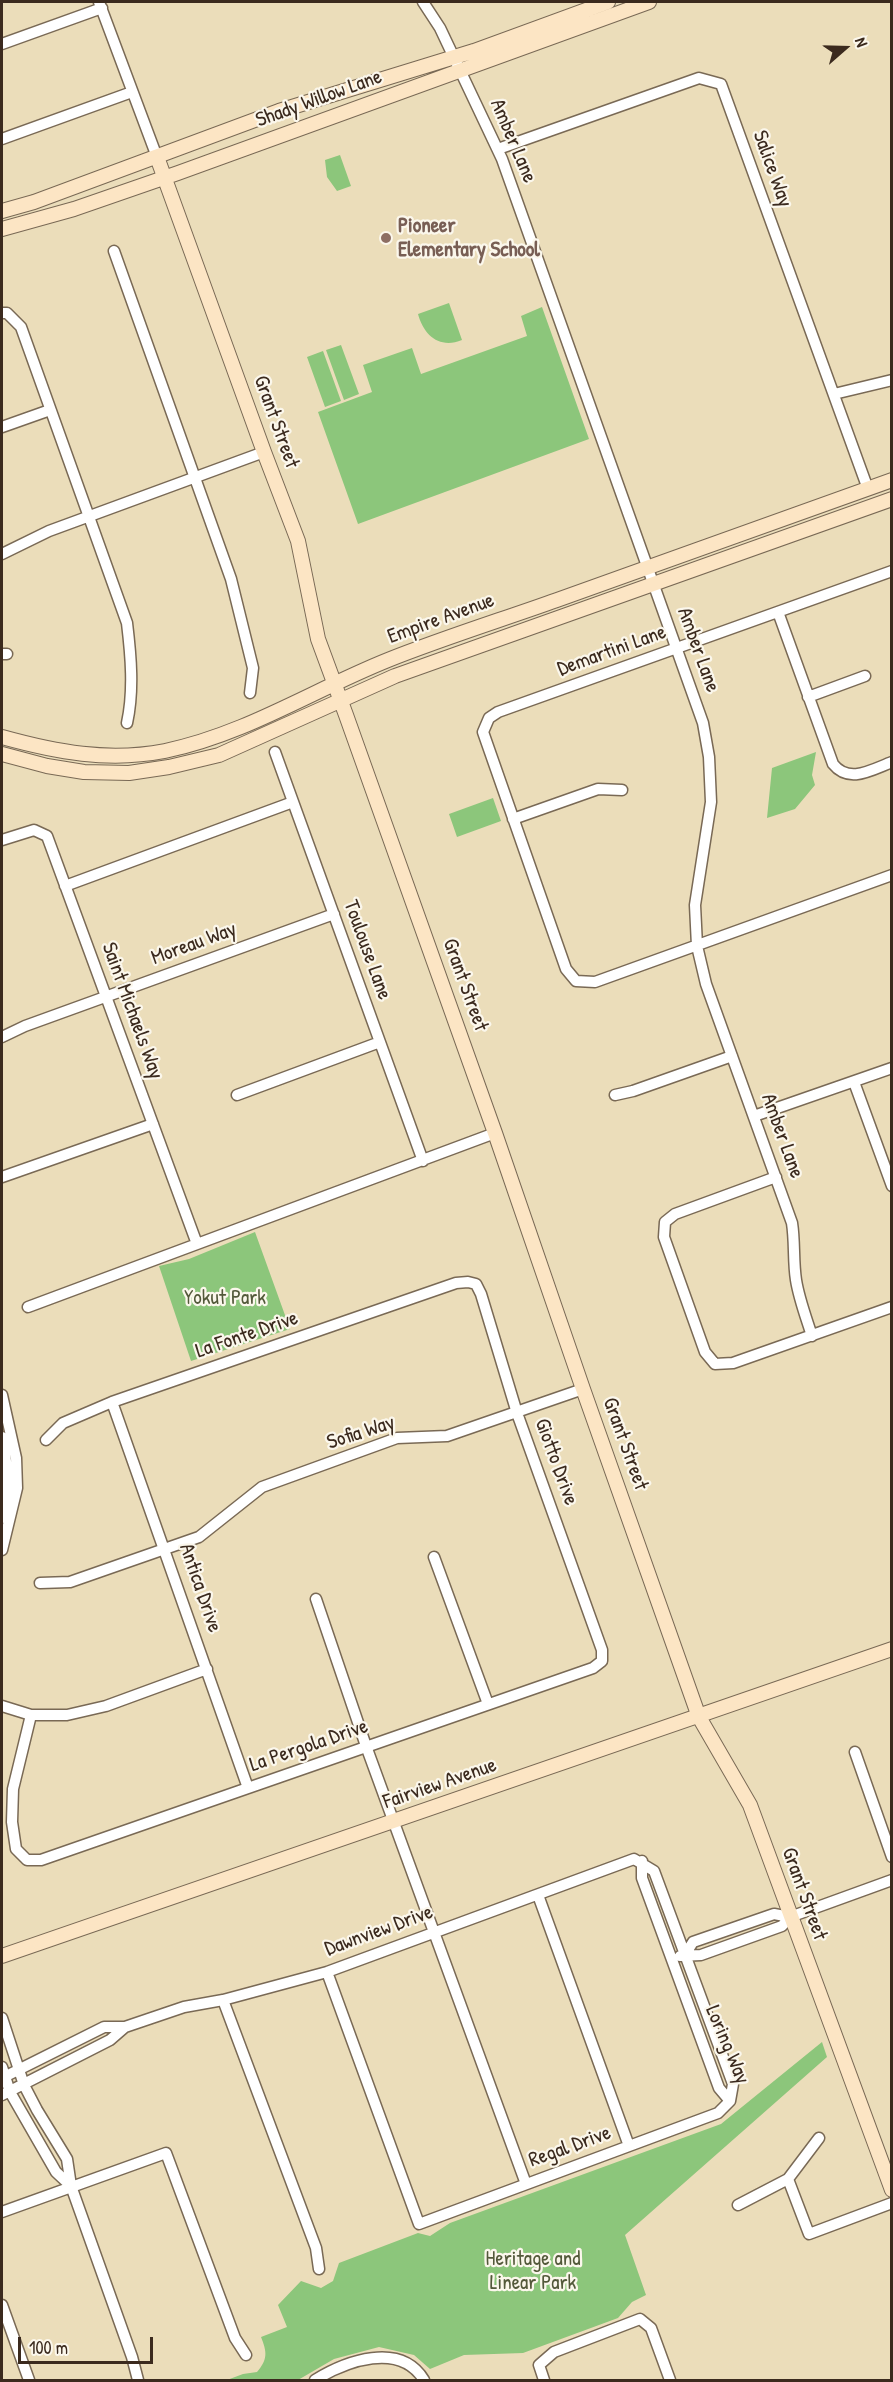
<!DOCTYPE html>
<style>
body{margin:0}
#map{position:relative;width:893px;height:2382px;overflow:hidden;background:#ebddba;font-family:"Patrick Hand",sans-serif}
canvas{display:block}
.frame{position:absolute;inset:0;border:3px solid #3b2a1e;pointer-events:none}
.north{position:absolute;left:815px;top:18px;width:60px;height:60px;-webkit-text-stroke:4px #fbf7ec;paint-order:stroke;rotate:70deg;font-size:16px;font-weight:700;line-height:24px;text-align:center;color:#3b2a1e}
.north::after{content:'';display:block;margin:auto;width:21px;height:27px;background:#3b2a1e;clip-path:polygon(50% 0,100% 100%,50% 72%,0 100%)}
.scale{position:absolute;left:18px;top:2337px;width:135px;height:27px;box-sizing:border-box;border:3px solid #3b2a1e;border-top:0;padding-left:8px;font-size:18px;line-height:21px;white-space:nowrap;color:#3b2a1e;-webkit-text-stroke:4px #fbf7ec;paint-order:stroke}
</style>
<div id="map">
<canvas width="893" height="2382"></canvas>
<div class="frame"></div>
<div class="north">N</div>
<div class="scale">100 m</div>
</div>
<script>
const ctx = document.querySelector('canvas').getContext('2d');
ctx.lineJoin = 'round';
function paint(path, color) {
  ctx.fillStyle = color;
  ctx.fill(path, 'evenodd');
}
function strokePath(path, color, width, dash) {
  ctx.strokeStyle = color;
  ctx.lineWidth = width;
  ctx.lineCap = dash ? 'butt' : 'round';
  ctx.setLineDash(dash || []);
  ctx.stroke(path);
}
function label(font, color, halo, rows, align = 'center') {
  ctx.font = font + ' "Patrick Hand",sans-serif';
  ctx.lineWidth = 4.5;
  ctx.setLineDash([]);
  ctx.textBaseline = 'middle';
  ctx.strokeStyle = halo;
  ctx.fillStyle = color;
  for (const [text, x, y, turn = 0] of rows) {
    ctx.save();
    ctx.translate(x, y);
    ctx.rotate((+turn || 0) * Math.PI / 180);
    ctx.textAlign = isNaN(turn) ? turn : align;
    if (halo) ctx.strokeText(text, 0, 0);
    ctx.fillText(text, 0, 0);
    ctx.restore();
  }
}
paint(new Path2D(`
 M340 155 351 186 337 191 327 177 325 160Z
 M449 303 462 340C440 349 424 336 418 314Z
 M542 307 589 439 358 524 318 412 372 392 363 365 412 348 421 374 527 336 521 316Z
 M341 345 359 394 344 400 326 350Z
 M323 351 341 401 325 407 307 357Z
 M816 752 812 775 815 785 795 809 767 818 772 768Z
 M493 798 501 821 457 837 449 814Z
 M255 1232 290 1329 191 1361 159 1266 189 1259Z
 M822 2042 827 2057 625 2235 646 2295 632 2302 618 2318 523 2353 464 2355 430 2369 414 2355 379 2347 334 2359 298 2380H227L243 2374 257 2372C268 2359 267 2352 261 2337L287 2327 278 2305 301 2281 321 2288 333 2281 339 2263 418 2233 430 2236 450 2223 721 2124Z`), '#8cc67b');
const street = new Path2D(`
 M99 2 157 157
 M423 2 440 28 502 159 703 723 709 757 711 802 695 905 697 946 706 984 792 1223C795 1242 793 1261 796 1280 799 1299 806 1317 812 1336
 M2 44 102 8
 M2 139 132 92
 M498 149 699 78 721 84 868 489
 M114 251 231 579 253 668 250 693
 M2 313H7L21 327 127 623C131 656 134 691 127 723
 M834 394 892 380
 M2 427 50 410
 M2 554 49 531 264 452
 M892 571 498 712 489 718 483 732 566 969 576 981 595 982 892 875
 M778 612 833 764C849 784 871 770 892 762
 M2 654H7
 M808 697 865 676
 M275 752 423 1161
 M513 819 598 789 622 790
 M2 840 34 830 47 836 197 1244
 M65 886 293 802
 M2 1037 25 1026 334 914
 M854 1082 892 1186
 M237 1095 380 1042
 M615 1095 633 1091 732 1056
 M754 1116 892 1068
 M2 1177 153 1124
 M776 1177 675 1214 665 1222 664 1237 705 1352 715 1364 733 1363 892 1307
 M28 1307 495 1133
 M2 1395 16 1458 17 1488 2 1550
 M112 1402 248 1788
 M2 1437C8 1466 10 1490 2 1518
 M434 1557 488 1704
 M40 1583 70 1582 199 1537 262 1487 397 1438 447 1436 583 1389
 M316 1599 366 1746 526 2184
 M2 1706 31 1715H67L106 1706 207 1669
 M31 1715 13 1789 12 1822 16 1849 27 1860H41L593 1668 602 1661V1650L517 1413 481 1294 476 1284 468 1282 456 1283 112 1402 63 1423 46 1440
 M855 1752 892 1857
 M642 1861V1878L719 2088 730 2101
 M538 1895 629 2146
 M685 1955 693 1942 774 1914 790 1917
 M680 1956 701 1955 782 1926 790 1917 892 1880
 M223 2000 316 2248 319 2269
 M2 2018 24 2085 37 2110 67 2159 71 2186 132 2357 138 2380
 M2 2067 10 2092 56 2172 71 2186
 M2 2078 104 2027H125L184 2007 223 2000 327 1972 634 1859 654 1871 733 2084 730 2101 718 2113 419 2224 327 1972
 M2 2095 110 2040 125 2027
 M788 2179 809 2234 892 2203
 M738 2205 788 2179 819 2138
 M2 2212 166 2153 235 2338 246 2355
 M2 2305 29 2380
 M315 2380C346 2361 400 2341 424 2380
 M544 2380 539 2365 554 2352 640 2319 651 2328 670 2380`);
const secondary = new Path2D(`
 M157 157 264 452 298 541 318 639 346 715 495 1133 583 1389 699 1717 750 1805 892 2190
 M2 211 34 202 279 111 474 51 608 2
 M2 229 74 209 178 173 649 2
 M2 737C56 752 108 762 165 751 246 734 313 690 388 660 443 638 501 620 557 600 669 560 780 520 892 480
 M2 754 47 766 84 772 129 773 169 767 219 755 395 676 892 499
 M2 1956 892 1649`);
strokePath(street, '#796955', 13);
strokePath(secondary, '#796955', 16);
strokePath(street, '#fff', 10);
strokePath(secondary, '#fce5c4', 14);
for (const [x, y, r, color] of [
 [386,238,6,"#8d6e63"]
]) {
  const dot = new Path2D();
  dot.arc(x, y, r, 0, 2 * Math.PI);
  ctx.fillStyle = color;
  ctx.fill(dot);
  strokePath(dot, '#fbf7ec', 2);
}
label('21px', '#3b2a1e', '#fbf7ec', [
 ["Shady Willow Lane",319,99,-20],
 ["Amber Lane",513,141,67],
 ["Salice Way",772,169,70],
 ["Grant Street",276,422,70],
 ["Empire Avenue",441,619,-20],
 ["Amber Lane",698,650,70],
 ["Demartini Lane",612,651,-20],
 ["Moreau Way",194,944,-20],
 ["Toulouse Lane",367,950,70],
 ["Grant Street",465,985,70],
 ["Saint Michaels Way",132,1011,70],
 ["Amber Lane",782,1136,70],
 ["La Fonte Drive",247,1335,-19],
 ["Sofia Way",361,1433,-18],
 ["Grant Street",625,1444,70],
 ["Giotto Drive",556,1462,70],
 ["Antica Drive",200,1588,71],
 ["La Pergola Drive",309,1746,-19],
 ["Fairview Avenue",440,1784,-19],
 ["Grant Street",804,1894,70],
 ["Dawnview Drive",379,1931,-20],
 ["Loring Way",727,2045,67],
 ["Regal Drive",570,2147,-20]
]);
label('bold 21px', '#785e54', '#fbf7ec', [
 ["Pioneer",398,226],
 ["Elementary School",398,250]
], 'left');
label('21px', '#53593a', '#fbf7ec', [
 ["Yokut Park",225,1298],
 ["Heritage and",533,2259],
 ["Linear Park",533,2283]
]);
</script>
